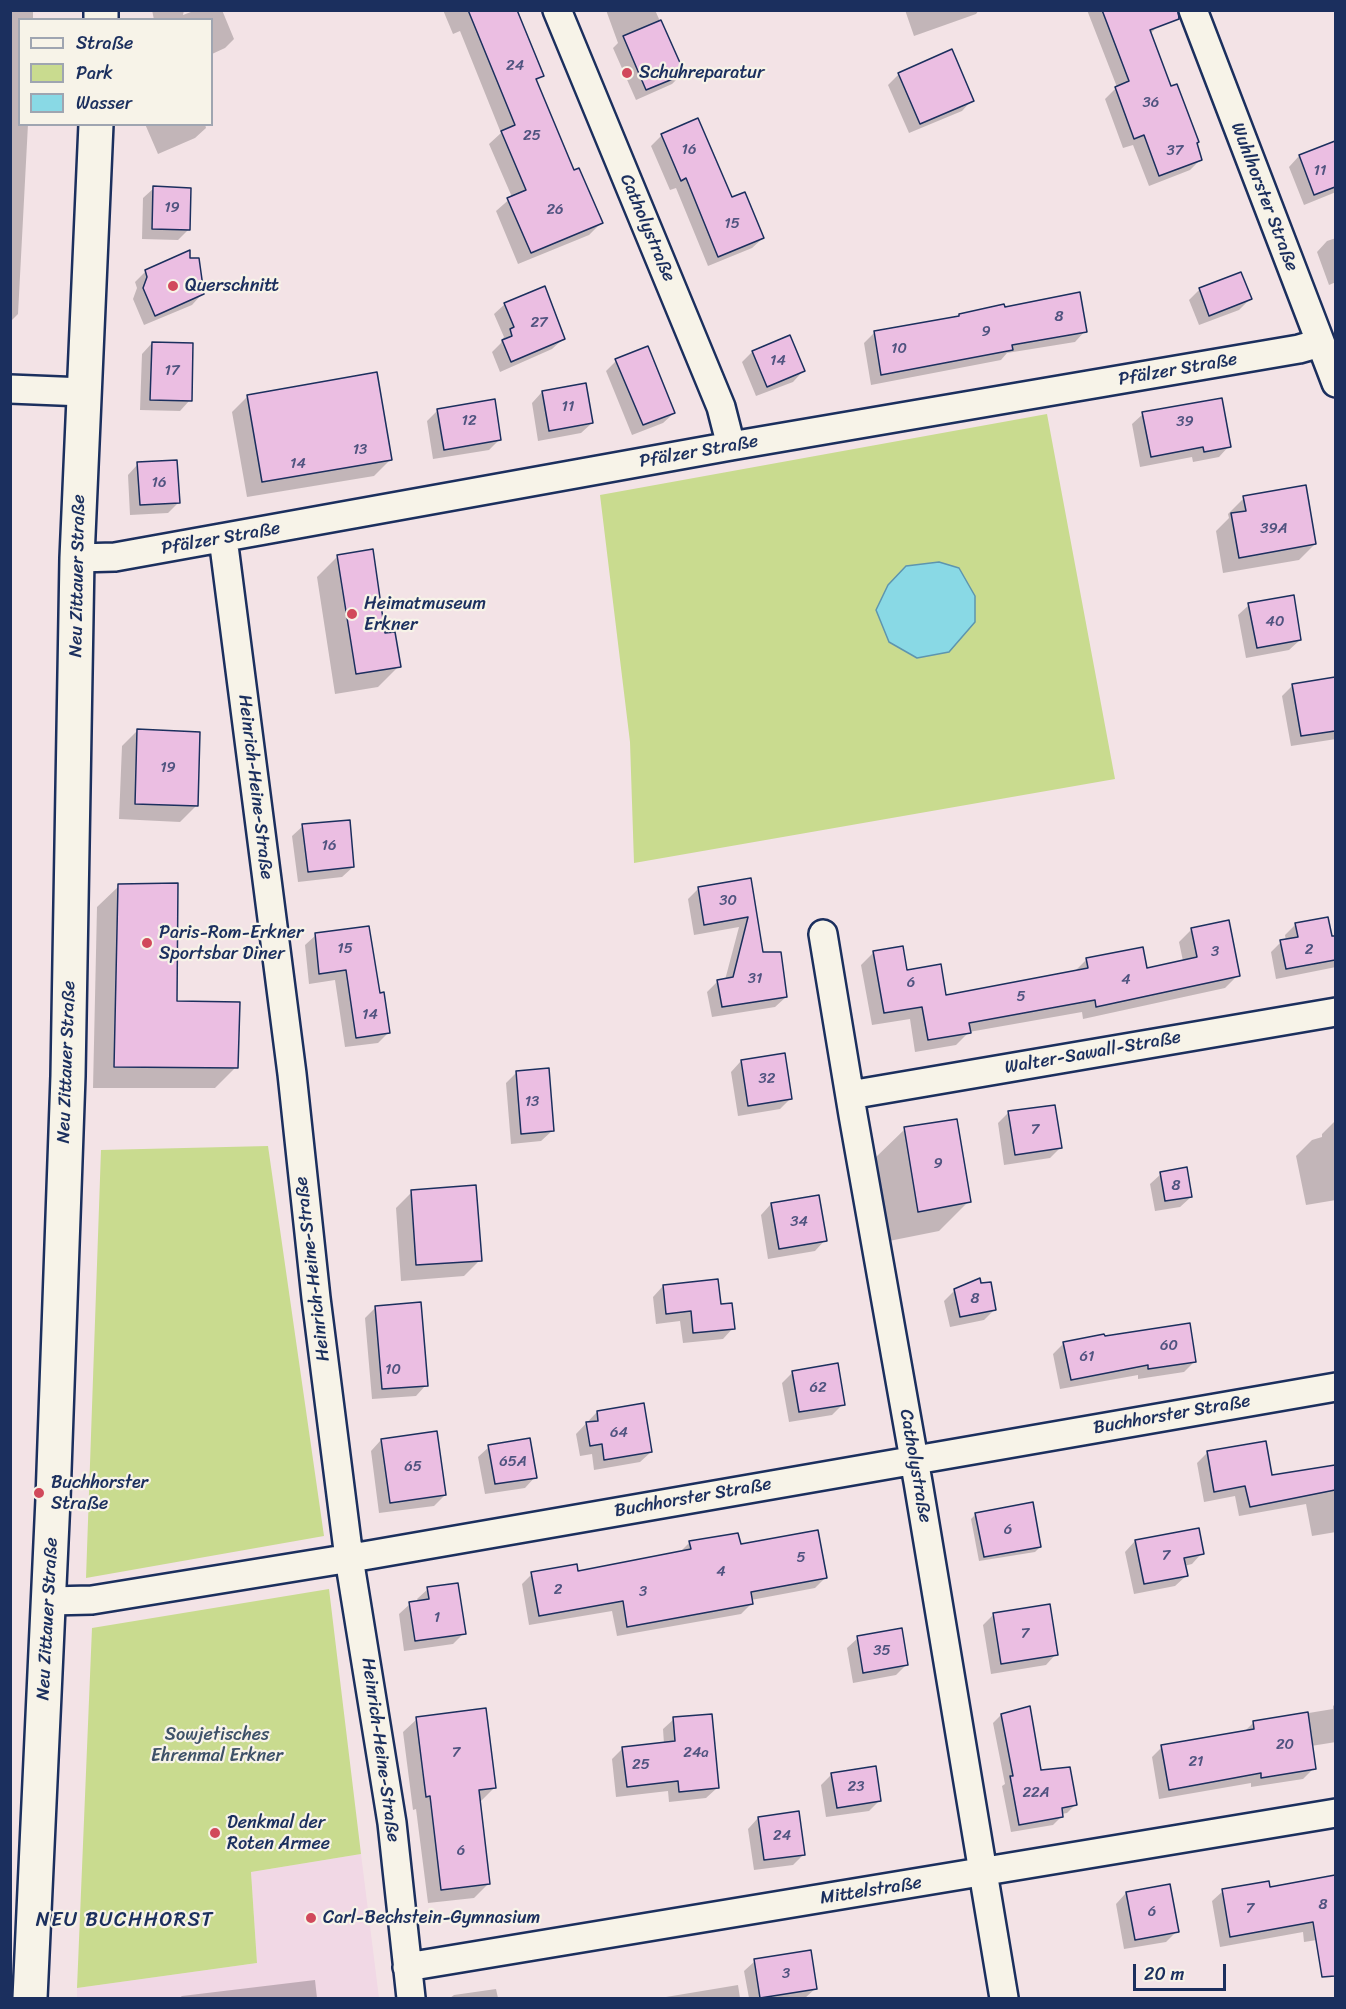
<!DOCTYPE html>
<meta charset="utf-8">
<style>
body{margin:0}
#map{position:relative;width:1346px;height:2009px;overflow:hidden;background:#f3e3e6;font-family:Sriracha,sans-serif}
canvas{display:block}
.frame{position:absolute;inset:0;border:12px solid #1b2f5e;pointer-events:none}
.legend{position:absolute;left:18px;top:18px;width:195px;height:108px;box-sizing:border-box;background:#f7f3e8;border:2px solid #9fa5b1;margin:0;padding:8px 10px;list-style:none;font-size:18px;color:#1b2f5e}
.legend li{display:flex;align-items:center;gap:12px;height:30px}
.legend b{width:30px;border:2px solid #9fa5b1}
.scale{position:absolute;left:1133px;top:1964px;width:93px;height:27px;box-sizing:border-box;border:3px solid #1b2f5e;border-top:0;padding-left:8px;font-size:18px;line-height:21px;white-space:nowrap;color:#1b2f5e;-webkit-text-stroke:4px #f7f3e8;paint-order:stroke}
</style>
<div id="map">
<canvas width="1346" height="2009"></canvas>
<div class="frame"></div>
<ul class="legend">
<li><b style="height:8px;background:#f7f3e8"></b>Straße</li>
<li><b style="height:16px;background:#c9db8f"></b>Park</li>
<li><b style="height:16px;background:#89d9e5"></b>Wasser</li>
</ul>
<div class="scale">20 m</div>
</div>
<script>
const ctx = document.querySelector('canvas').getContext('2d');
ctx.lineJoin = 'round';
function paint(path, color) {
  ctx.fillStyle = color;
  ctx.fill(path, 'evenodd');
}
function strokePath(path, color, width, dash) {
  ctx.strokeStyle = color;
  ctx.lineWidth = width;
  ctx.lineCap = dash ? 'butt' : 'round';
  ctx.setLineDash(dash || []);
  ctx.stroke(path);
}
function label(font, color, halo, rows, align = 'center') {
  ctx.font = font + ' Sriracha,sans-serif';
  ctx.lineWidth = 4.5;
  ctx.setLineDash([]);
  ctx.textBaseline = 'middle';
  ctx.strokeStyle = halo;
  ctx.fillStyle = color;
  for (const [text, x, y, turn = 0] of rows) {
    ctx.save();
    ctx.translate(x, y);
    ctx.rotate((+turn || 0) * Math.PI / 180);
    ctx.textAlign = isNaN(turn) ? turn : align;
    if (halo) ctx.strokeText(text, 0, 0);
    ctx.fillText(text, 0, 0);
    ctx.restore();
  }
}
paint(new Path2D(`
 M361 1854 379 1998H77V1988L257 1963 251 1872Z`), '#f1d8e5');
paint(new Path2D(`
 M1047 414 1115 779 634 863 630 742 600 495Z
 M268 1146 324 1536 86 1578 101 1150Z
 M329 1589 361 1854 251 1872 257 1963 77 1988 92 1628Z`), '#c9db8f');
const water = new Path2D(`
 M939 562 959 568 975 596V622L949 652 917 658 889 642 876 610 888 585 906 566Z`);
paint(water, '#89d9e5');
strokePath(water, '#5d95af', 1.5);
paint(new Path2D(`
 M10 10H33V20H20V124H28L18 314 10 322Z
 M152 10H184L183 15 196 10H222L234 39 225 48 212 54V20H154Z
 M443 10H515L542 75 535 82 573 172 601 223 589 235 518 264 496 211 512 197 489 144 501 133 460 31 453 34Z
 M606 10H655L683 73 672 84 636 100 613 48 618 43Z
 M905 10H979L976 14 914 36Z
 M1087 10H1152L1158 26 1150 34 1170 88 1201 159 1190 170 1149 186 1133 145 1123 148 1105 99 1117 87Z
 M899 74 972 100 962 111 909 133 888 85Z
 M145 124H205L206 128 195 138 158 154Z
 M662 135 731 199 763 238 752 248 708 266 676 188 670 190 651 146Z
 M1336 142V192L1304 205 1289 167 1299 156Z
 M154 188 189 229 178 240 142 239 143 198Z
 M1336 238V282L1329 285 1317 252 1327 241Z
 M189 259 202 294 192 305 144 325 133 299 137 288 135 282 146 271Z
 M1240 274 1250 299 1239 310 1199 325 1189 300 1199 290Z
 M505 304 563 339 552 349 500 372 492 352 501 343V341L504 337 494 314Z
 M1004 308 1085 331 1075 342 1007 353 1001 360 871 385 864 343 874 333 957 317 959 315Z
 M152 343 190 400 180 411 140 410 142 354Z
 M752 352 803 371 793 382 756 396 742 362Z
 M616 361 674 413 663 423 632 435 606 371Z
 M542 392 592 423 581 433 538 441 532 403Z
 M248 396 390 460 374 476 247 497 232 412Z
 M438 410 500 439 489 450 433 459 427 421Z
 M1143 414 1229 446 1219 457 1193 462 1192 457 1140 467 1132 424Z
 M138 464 178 503 168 513 130 515 128 475Z
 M1244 498 1315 544 1299 560 1223 573 1216 531 1229 518 1228 514Z
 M338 556 384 634 399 666 378 687 335 694 317 577Z
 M1249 605 1300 640 1289 650 1246 658 1238 615Z
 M1336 678V739L1291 746 1282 696 1293 685Z
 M10 679H12L10 747Z
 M138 730 197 805 180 822 119 819 122 746Z
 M303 826 353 867 342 877 298 882 292 836Z
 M749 880 762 953 786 997 775 1007 712 1017 707 992 718 981 725 980 739 927 694 935 688 899 699 888Z
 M119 886 175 1002 236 1067 215 1088H93L97 907Z
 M1296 924 1331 938 1336 937V967L1276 979 1271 952 1281 942 1286 941 1285 935Z
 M1192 929 1238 975 1225 988 1083 1019 1082 1012 969 1032 956 1045 915 1052 910 1019 872 1025 861 965 874 952 944 997 1073 973 1087 959 1146 970 1183 961 1179 942Z
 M316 935 379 995 388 1033 378 1043 345 1047 335 980 309 984 305 945Z
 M741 1061 791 1098 780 1109 738 1116 731 1072Z
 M517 1072 552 1131 541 1141 511 1144 506 1083Z
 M1008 1113 1060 1148 1050 1158 1004 1165 998 1123Z
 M1336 1120V1200L1306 1205 1296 1156 1312 1140 1322 1137V1134Z
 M905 1129 969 1201 939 1231 889 1241 875 1158Z
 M1161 1174 1191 1197 1180 1207 1155 1211 1150 1184Z
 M412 1192 480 1260 464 1276 401 1281 396 1208Z
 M771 1204 825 1240 815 1251 768 1259 761 1215Z
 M663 1286 733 1328 723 1339 683 1343 680 1321 656 1324 653 1297Z
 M955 1290 995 1309 984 1320 950 1327 944 1301Z
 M376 1307 426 1385 416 1396 372 1399 365 1318Z
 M1064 1343 1195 1361 1184 1372 1138 1379V1375L1060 1389 1053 1354Z
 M793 1372 843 1404 832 1415 789 1422 782 1383Z
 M597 1412 651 1452 640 1462 594 1470 592 1454 580 1456 576 1434Z
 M381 1440 445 1495 434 1506 379 1513 371 1451Z
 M489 1447 535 1477 525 1488 485 1494 478 1457Z
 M1208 1452 1271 1477 1336 1466V1532L1312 1536 1306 1504 1239 1516 1235 1496 1204 1502 1197 1463Z
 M976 1514 1040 1547 1035 1552 979 1561 971 1519Z
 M1135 1541 1202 1553 1192 1564 1184 1566 1186 1576 1175 1586 1134 1594 1125 1552Z
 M690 1542 740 1546 825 1578 815 1588 751 1600 752 1603 741 1614 617 1636 612 1611 529 1625 522 1584 532 1574 577 1573 679 1553Z
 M428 1589 464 1633 453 1644 404 1651 399 1614 410 1604 418 1602 417 1599Z
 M994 1614 1056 1654 1046 1665 991 1674 983 1625Z
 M858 1638 906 1665 896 1675 853 1683 847 1648Z
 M1336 1703V1742L1311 1746 1314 1768 1303 1779 1251 1787V1783L1159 1799 1152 1757 1162 1747 1244 1732 1254 1722 1333 1709V1706Z
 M1001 1715 1039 1772 1075 1805 1067 1813 1061 1814V1817L1053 1825 1011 1832 1002 1786 1005 1784 993 1723Z
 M417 1719 494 1788 480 1802 488 1884 474 1898 428 1903 416 1809 413 1810 403 1732Z
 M674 1719 717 1788 706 1798 669 1802 668 1791 616 1797 612 1759 622 1749 664 1744 663 1729Z
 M832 1774 880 1800 869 1811 826 1817 821 1785Z
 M758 1818 804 1854 793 1865 754 1870 748 1829Z
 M1336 1877V1937L1304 1942 1303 1932 1220 1947 1212 1901 1223 1891 1269 1888Z
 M1126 1893 1177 1931 1166 1942 1124 1949 1116 1904Z
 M755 1961 816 1988 805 1998H749L744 1971Z
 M315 1980 317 1998H179L182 1996Z
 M738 1985 740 1998H664L666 1997Z
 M496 1989 498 1998H450L454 1995Z`), '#0003');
const building = new Path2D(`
 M468 10H517L544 76 536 79 574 170 579 168 603 223 531 253 507 198 526 190 501 131 515 125Z
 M1102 10H1178L1179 19 1150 30 1171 86 1177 84 1199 142 1197 143 1202 160 1159 176 1144 135 1134 139 1115 87 1129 81Z
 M661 20 685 74 646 90 623 36Z
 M952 49 974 101 920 124 898 73Z
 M698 118 732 197 745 192 764 238 718 257 686 178 681 181 661 134Z
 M1335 141V187L1314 195 1299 155Z
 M153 186 191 188 190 230 152 229Z
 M190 250V258H199L204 294 155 316 143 288 147 277 145 270Z
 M1241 272 1252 299 1209 316 1199 288Z
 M545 286 565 339 511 362 502 340 512 336 510 329 514 327 504 303Z
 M1080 292 1087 332 1012 345 1013 350 881 375 874 331 959 316V314L1004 304 1005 307Z
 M790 335 805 371 767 387 752 351Z
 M152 342 193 343 192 401 150 400Z
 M648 346 675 413 643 425 615 359Z
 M377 372 392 460 262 482 247 395Z
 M586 383 593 423 549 431 542 391Z
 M1222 398 1231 447 1204 452 1203 447 1151 457 1142 412Z
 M495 399 501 440 444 450 437 409Z
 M177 460 180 503 140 505 137 462Z
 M1306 485 1316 544 1239 558 1231 513 1246 511 1243 496Z
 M373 549 385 633 395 632 401 667 356 674 337 555Z
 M1294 595 1301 640 1257 648 1248 603Z
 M1335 677V731L1301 736 1292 684Z
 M137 729 200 732 198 806 135 804Z
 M350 820 354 867 308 872 302 824Z
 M751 878 763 952H781L787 997 722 1007 717 980 733 977 748 917 704 925 698 887Z
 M178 883 177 1001 240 1002 238 1068 114 1067 118 884Z
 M1328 917 1332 936H1335V960L1286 969 1280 940 1298 937 1295 923Z
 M1229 920 1240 976 1096 1007 1095 1000 969 1023 971 1033 928 1040 922 1007 884 1013 873 951 903 946 907 970 941 964 946 995 1088 968 1086 958 1143 947 1147 968 1197 957 1191 928Z
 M369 926 380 993 384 992 390 1033 356 1038 346 970 319 974 315 933Z
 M785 1053 792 1099 748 1106 741 1060Z
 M549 1068 554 1131 521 1134 516 1071Z
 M1055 1105 1062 1148 1015 1155 1008 1111Z
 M957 1119 971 1202 918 1212 904 1127Z
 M1187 1167 1192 1197 1165 1201 1160 1172Z
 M476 1185 482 1261 416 1265 411 1190Z
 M819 1195 827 1241 779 1249 771 1203Z
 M980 1278 981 1283 991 1282 996 1310 960 1317 954 1289Z
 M718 1279 721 1304 732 1303 735 1329 693 1333 691 1311 666 1314 663 1285Z
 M421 1302 428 1386 382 1389 375 1306Z
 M1190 1323 1196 1362 1148 1369V1365L1071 1380 1063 1342 1104 1334 1105 1336Z
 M838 1363 845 1405 799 1412 792 1371Z
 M644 1403 652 1452 604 1460 602 1444 590 1446 586 1422 598 1421 597 1411Z
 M437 1431 446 1495 390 1503 381 1439Z
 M530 1438 537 1478 495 1484 488 1445Z
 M1266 1441 1272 1475 1335 1465V1490L1250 1507 1245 1486 1214 1492 1207 1451Z
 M1033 1502 1041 1547 984 1557 975 1513Z
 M1199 1528 1204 1554 1184 1558 1188 1576 1144 1584 1135 1540Z
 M818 1530 827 1578 751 1592 753 1604 627 1627 623 1601 539 1616 531 1572 577 1564 578 1571 691 1549 689 1541 738 1533 741 1544Z
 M458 1583 466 1634 415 1641 409 1602 429 1599 427 1587Z
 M1050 1604 1058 1655 1001 1664 993 1613Z
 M902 1628 908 1665 863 1673 857 1636Z
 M1030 1706 1041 1770 1070 1767 1077 1805 1062 1808 1063 1817 1019 1825 1010 1776H1013L1001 1714Z
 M486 1708 496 1788 479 1790 490 1884 441 1890 430 1796 426 1797 416 1717Z
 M1308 1712 1316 1769 1261 1778V1773L1169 1790 1161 1745 1254 1729 1253 1721Z
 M712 1714 719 1788 679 1792 678 1781 627 1787 622 1747 675 1741 673 1717Z
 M876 1766 881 1801 837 1808 831 1773Z
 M799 1811 805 1855 764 1860 758 1817Z
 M1335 1875V1976L1322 1977 1313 1922 1230 1937 1222 1889 1269 1881 1270 1887Z
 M1170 1884 1179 1932 1135 1940 1126 1892Z
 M811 1950 817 1989 760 1998 754 1959Z`);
paint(building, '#ebbee2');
strokePath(building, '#1b2f5e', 1.5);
const minor = new Path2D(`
 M557 10 721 407 731 446
 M1193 10 1336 383
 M10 389 84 392
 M223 538 292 1074 316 1298 349 1558 392 1823 411 1998
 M77 558 115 557 731 446 1299 349 1320 343
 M823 934 853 1115 918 1482 1004 1998
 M850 1095 1336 1012
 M49 1601 92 1600 369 1555 1336 1387
 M407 1967 1336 1813`);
const secondary = new Path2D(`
 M101 20V10
 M30 1998 53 1499 68 1076 77 558 96 124`);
strokePath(minor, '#1b2f5e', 32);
strokePath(secondary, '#1b2f5e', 38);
strokePath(minor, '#f7f3e8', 27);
strokePath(secondary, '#f7f3e8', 33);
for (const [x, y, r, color] of [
 [627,73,6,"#d1495b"],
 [173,286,6,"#d1495b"],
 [352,614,6,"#d1495b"],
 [147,943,6,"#d1495b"],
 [39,1493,6,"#d1495b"],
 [215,1833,6,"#d1495b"],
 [311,1918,6,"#d1495b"]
]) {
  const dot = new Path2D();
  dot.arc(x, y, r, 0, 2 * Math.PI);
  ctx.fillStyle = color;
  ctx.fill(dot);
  strokePath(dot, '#f7f3e8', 2);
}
label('15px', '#4f537f', null, [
 ["24",515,66],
 ["36",1151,103],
 ["25",532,136],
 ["16",689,150],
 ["37",1175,151],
 ["11",1320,171],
 ["19",172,208],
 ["26",555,210],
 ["15",732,224],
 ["8",1059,317],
 ["27",539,323],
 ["9",986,332],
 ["10",899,349],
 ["14",778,361],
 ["17",172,371],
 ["11",568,407],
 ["12",469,421],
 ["39",1185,422],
 ["13",360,450],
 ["14",298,464],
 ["16",159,483],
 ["39A",1274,529],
 ["40",1275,622],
 ["19",168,768],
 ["16",329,846],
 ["30",728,901],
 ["15",345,949],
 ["2",1309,950],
 ["3",1215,952],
 ["31",755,979],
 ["4",1126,980],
 ["6",911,983],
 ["5",1021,997],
 ["14",370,1015],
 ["32",767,1079],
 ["13",532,1102],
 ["7",1035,1130],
 ["9",938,1164],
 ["8",1176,1186],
 ["34",799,1222],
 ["8",975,1299],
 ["60",1169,1346],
 ["61",1087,1357],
 ["10",393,1370],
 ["62",818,1388],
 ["64",619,1433],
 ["65A",513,1462],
 ["65",413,1467],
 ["6",1008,1530],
 ["7",1166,1556],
 ["5",801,1558],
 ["4",721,1572],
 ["2",558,1590],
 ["3",643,1592],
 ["1",437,1618],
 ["7",1025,1634],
 ["35",882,1651],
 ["20",1285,1745],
 ["7",456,1753],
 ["24a",696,1753],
 ["21",1196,1762],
 ["25",641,1765],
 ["23",856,1787],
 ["22A",1036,1793],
 ["24",782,1836],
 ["6",461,1851],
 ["8",1323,1905],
 ["7",1250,1909],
 ["6",1152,1912],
 ["3",786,1974]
]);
label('18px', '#1b2f5e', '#f7f3e8', [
 ["Schuhreparatur",639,73],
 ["Querschnitt",185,286],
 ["Heimatmuseum",364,604],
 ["Erkner",364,625],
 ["Paris-Rom-Erkner",159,933],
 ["Sportsbar Diner",159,954],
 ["Buchhorster",51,1483],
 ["Straße",51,1504],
 ["Denkmal der",227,1823],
 ["Roten Armee",227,1844],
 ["Carl-Bechstein-Gymnasium",323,1918]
], 'left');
label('18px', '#1b2f5e', '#f7f3e8', [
 ["Wuhlhorster Straße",1264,197,69],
 ["Catholystraße",647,228,67],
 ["Pfälzer Straße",1178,370,-10],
 ["Pfälzer Straße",699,452,-10],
 ["Pfälzer Straße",221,539,-10],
 ["Neu Zittauer Straße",78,576,-89],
 ["Heinrich-Heine-Straße",255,787,83],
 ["Walter-Sawall-Straße",1093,1053,-10],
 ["Neu Zittauer Straße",67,1062,-88],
 ["Heinrich-Heine-Straße",313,1269,-97],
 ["Buchhorster Straße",1172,1415,-10],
 ["Catholystraße",915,1466,80],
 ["Buchhorster Straße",693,1498,-10],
 ["Neu Zittauer Straße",48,1619,-87],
 ["Heinrich-Heine-Straße",380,1750,82],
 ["Mittelstraße",871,1891,-9]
]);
label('18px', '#3e5168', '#f7f3e8', [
 ["Sowjetisches",217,1735],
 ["Ehrenmal Erkner",217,1756]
]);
ctx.letterSpacing = '1.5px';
label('20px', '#1b2f5e', '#f7f3e8', [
 ["NEU BUCHHORST",125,1921]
]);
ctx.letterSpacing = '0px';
</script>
